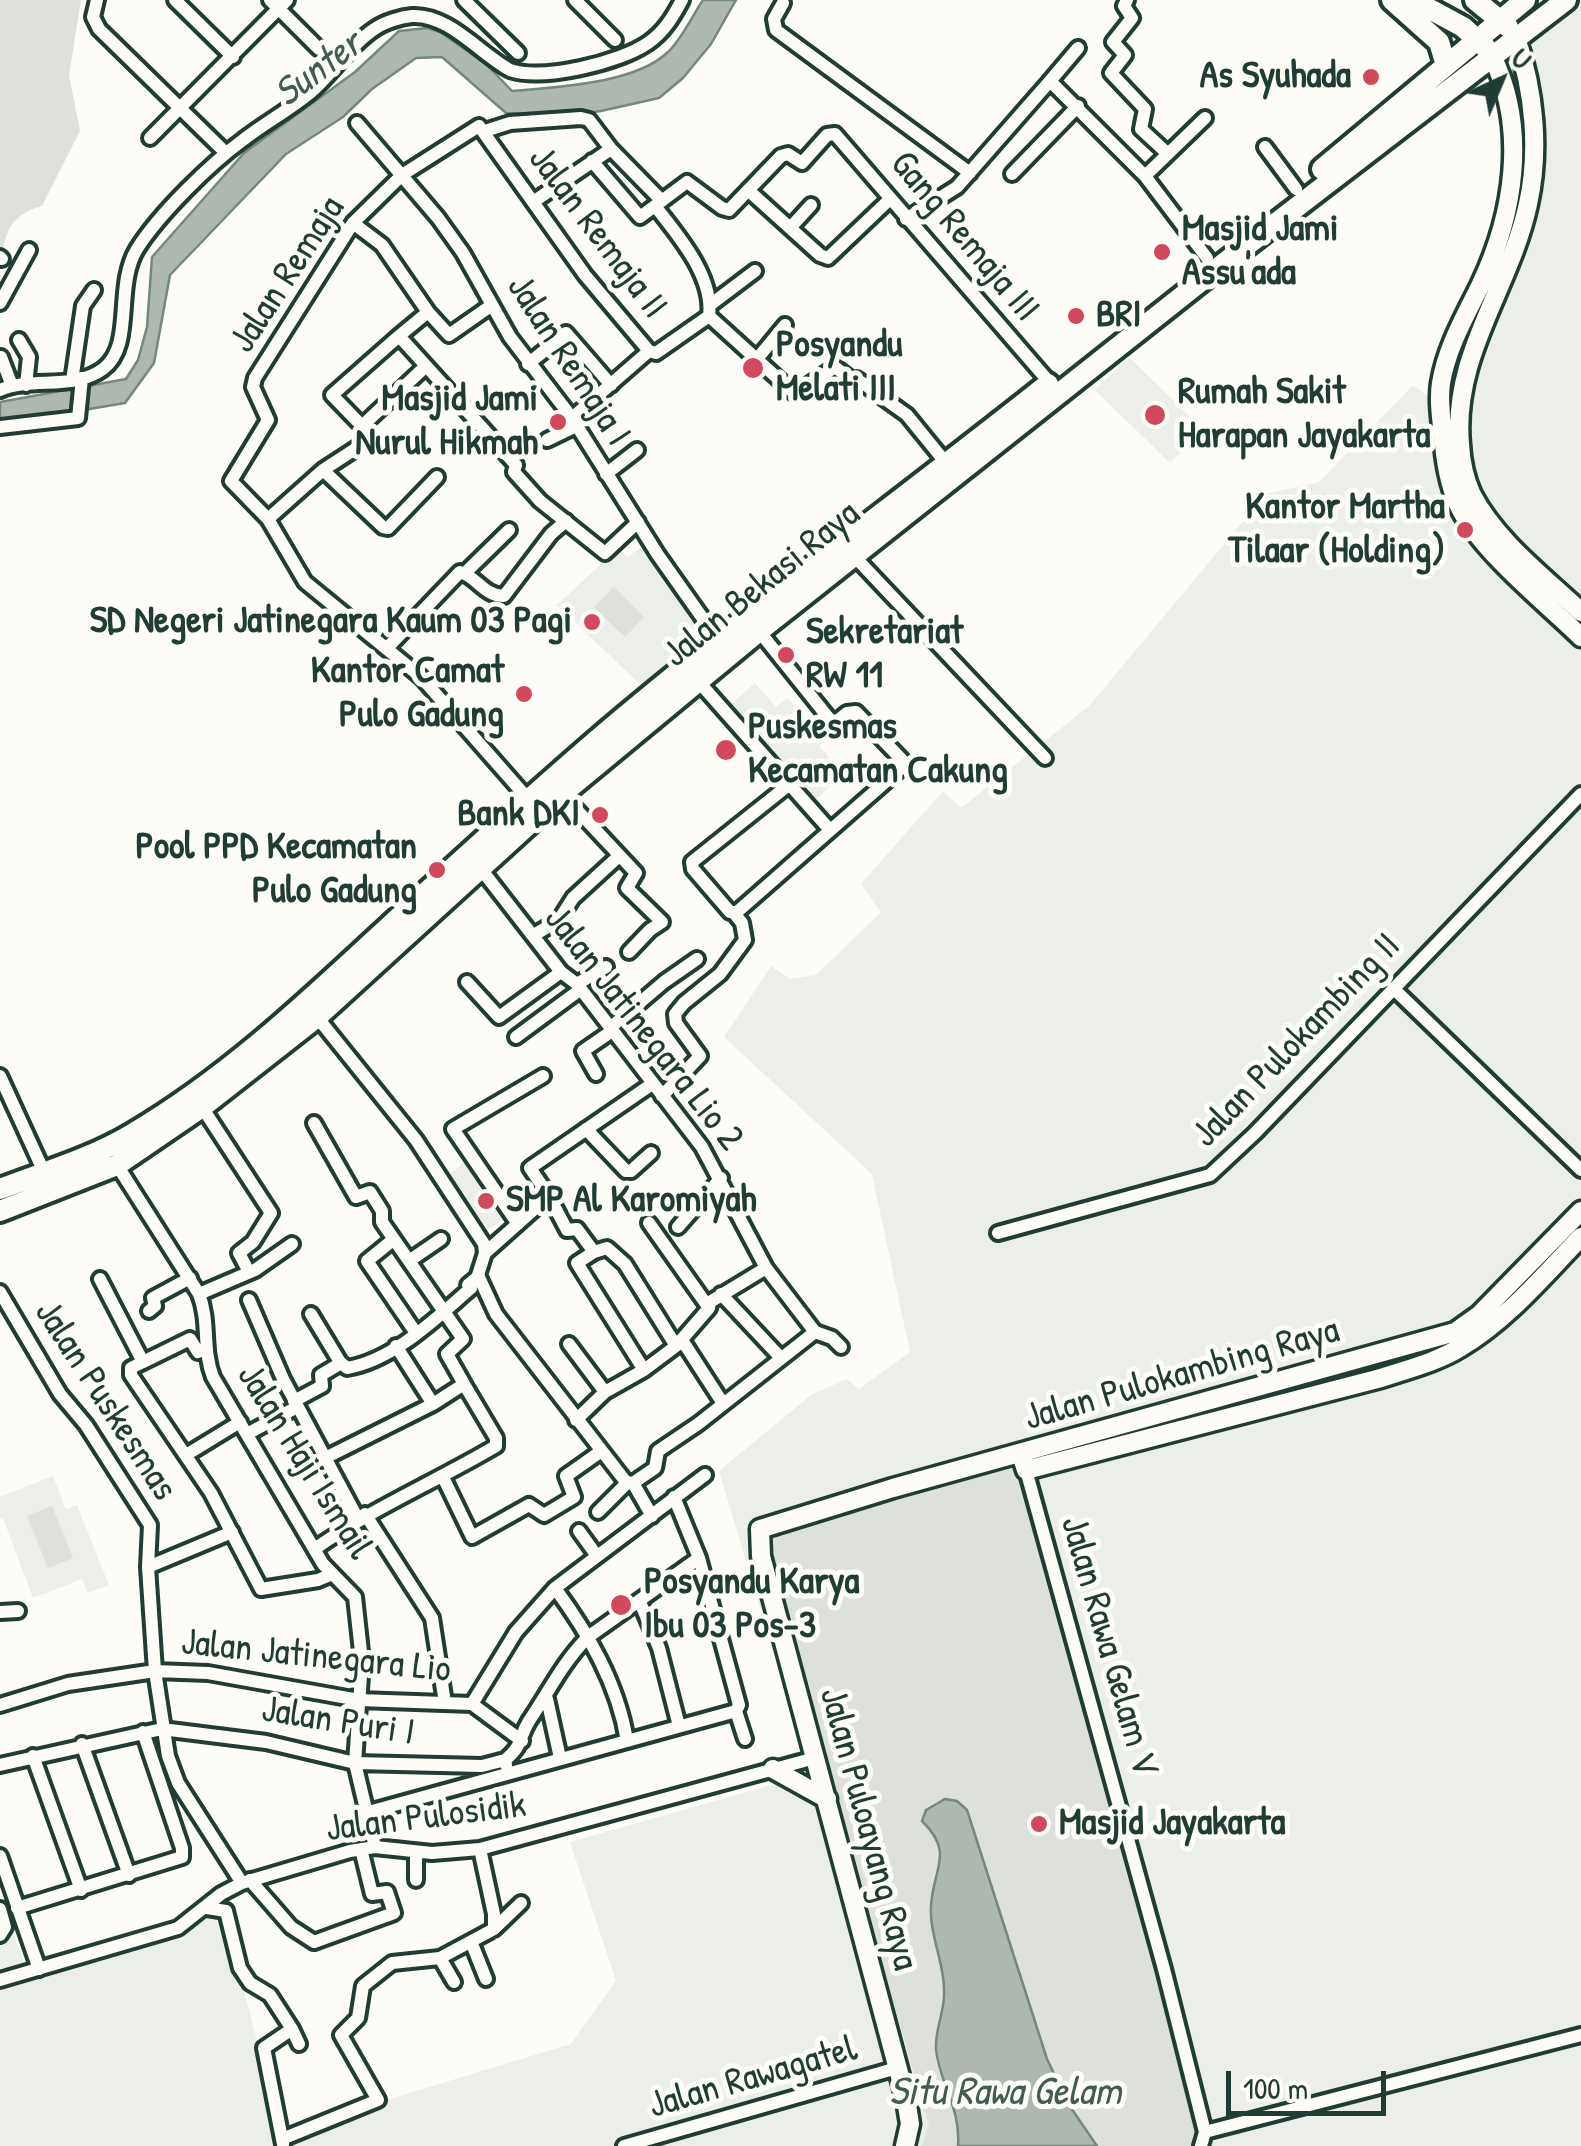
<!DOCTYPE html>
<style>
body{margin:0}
#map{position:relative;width:1581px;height:2146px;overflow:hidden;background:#fdfcf7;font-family:"Patrick Hand",sans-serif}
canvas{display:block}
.north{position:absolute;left:1451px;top:30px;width:100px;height:100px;-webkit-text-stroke:8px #fdfcf7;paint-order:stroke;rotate:44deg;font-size:28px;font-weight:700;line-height:40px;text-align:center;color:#1f3d34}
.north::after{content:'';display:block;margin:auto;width:35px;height:45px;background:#1f3d34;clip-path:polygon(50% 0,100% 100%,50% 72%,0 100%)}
.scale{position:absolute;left:1226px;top:2071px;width:160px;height:45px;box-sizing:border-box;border:5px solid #1f3d34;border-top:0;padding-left:12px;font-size:30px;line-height:35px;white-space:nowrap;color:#1f3d34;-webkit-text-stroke:8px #fdfcf7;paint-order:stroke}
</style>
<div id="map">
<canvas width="1581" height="2146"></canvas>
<div class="north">U</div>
<div class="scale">100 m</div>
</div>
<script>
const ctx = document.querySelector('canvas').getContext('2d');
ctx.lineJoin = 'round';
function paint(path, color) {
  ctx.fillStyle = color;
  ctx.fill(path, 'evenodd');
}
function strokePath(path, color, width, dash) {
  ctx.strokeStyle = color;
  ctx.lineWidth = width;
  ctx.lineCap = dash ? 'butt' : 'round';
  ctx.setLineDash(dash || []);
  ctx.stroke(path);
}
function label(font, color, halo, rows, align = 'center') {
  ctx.font = font + ' "Patrick Hand",sans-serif';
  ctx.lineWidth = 10;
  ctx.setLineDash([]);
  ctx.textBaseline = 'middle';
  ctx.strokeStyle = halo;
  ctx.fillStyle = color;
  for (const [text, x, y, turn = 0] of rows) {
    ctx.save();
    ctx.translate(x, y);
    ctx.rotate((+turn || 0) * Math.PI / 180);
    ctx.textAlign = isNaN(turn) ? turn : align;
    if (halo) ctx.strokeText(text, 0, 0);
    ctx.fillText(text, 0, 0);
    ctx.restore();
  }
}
paint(new Path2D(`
 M1575 0H1581V2146H0V1899L29 1975 224 1914 281 2132 571 2044 616 1981 570 1842 810 1774 719 1471 811 1395 847 1379 859 1389 910 1352 872 1174 724 1037 771 966 790 979 816 975 881 912 861 884 943 791 961 808 1089 706 1266 494 1319 482 1413 385 1441 407 1454 409 1465 343 1502 283 1528 215 1531 123 1520 48Z
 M1129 357 1203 430 1170 463 1095 390Z
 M647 544 702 639 646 690 557 605 618 548 627 557Z
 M755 683 776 707 787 698 827 739 819 746 829 757 817 768 820 772 830 764 841 777 812 802 729 706Z
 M475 1153 529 1220 515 1231 504 1218 483 1234 443 1180Z
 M53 1476 66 1509 77 1505 109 1585 88 1593 82 1579 33 1598 3 1518H0V1497Z`), '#eceee9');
paint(new Path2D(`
 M0 0H81L69 75 80 131 42 206C8 215 5 235 0 266Z
 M614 587 644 617 625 637 594 607Z
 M1018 1467 1202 2134 1199 2146H922L929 2126 758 1532Z
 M52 1506 73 1558 48 1568 27 1516Z`), '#dde0db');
const water = new Path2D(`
 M703 0H736L711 44 683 78 659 98 601 111 572 115 506 113 442 57 416 58 372 89 343 117 286 154 170 275 154 363 125 403 0 424V402L126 379 138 360 147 327 152 257 244 153 355 72 399 31 427 28 440 32 486 64 512 91C556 87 635 84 668 52 682 39 692 16 703 0Z
 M945 1799 957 1801 967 1810 1047 2059 1069 2105 1097 2146H958C961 2107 939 2083 936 2049 935 2031 943 2015 944 1997 946 1966 929 1935 931 1906 933 1868 955 1853 922 1821L926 1810Z`);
paint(water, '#aeb8b1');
strokePath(water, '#75877f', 2.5);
const street = new Path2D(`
 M97 0 93 17 99 29 226 153
 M175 0 233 57
 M270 0 319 49
 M464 0 518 53
 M575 0 615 40
 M1127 0 1124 6 1132 18 1113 42 1125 55 1111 73 1145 109 1141 129 1168 154
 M783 3 774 19 776 30 970 173
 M1050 81 1078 48
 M357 123 438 218 463 253 510 337 572 418 658 555 718 640
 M485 131 510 123 581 118 589 120 611 149 662 201
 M150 138 287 0
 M1265 147 1296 189
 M592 161 640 217 687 182 722 208 729 210 781 156 788 154 802 163 827 135 835 134 1050 383
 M1012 174 1078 106
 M1145 176 1205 118
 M748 190 820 255 828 258 889 200
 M533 202 611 149
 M655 206C678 235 714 277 709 316
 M906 219 957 187 1050 81 1145 176 1207 258
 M353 223 382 245 428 312 399 336 516 465 514 472 540 501 605 553 638 522
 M790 228 811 205
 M0 257 2 259
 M0 303 29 250
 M710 305 755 271
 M428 312 449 335 492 305
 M709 316 795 394 835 367 852 380 857 379 907 415 946 463
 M19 340 29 357 26 385
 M1 357 12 386
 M757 359 785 325
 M528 364 566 333 611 385
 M72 381 83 306 94 290
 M0 390C32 376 73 391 103 369 135 345 114 287 137 249 159 214 210 164 243 140 265 123 289 110 311 92 333 73 351 44 376 28 385 22 401 17 412 16 449 14 480 54 510 70 543 81 619 63 648 43 664 32 673 17 682 0
 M572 418 649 351
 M362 426 332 395 399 336
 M0 427 78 418 82 378
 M547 440 576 426
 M323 470 383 527 388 528 437 477
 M606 474 637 450
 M268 519 323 470 369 440 370 436 362 426 426 366
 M854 556 1045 758
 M465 573 509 530
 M759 631 831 721 836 722 847 713 856 712 906 764 737 912H730L693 869 692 862 791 783
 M387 648 460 572C476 576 484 596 504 596L551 534 566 521
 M698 681 830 830
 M562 794 636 873 627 888 662 922 650 930 629 952
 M529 800 421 677 305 582 268 519 231 481 268 420 253 387 255 378 353 223 402 175 479 126 585 275 649 351 656 353 709 316
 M481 869 561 972 577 984 702 1147 766 1268 815 1332 832 1338 841 1347
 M534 935 559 920 573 898 619 856
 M467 982 499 1017 561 972
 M577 984 606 967
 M1393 988 1581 1170
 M317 1017 416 1140 484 1244 485 1253 478 1275 496 1314 626 1482 633 1483 655 1468 658 1451 698 1424 815 1332
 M610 1028 664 982 697 959
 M516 1037 581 989
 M596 1074 583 1051 612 1031
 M0 1076 44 1172
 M662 1096 700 1056 676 1023 675 1014 684 1003 720 974 745 940 742 923 734 913
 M202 1107 271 1213 253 1242 239 1253 249 1272
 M314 1123 356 1197 370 1192 382 1211V1222L463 1339 447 1354 464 1384 433 1404
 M586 1129 626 1171H631L651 1153
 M117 1165 199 1294C210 1322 202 1349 213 1377L323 1564 355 1597 362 1661 355 1763 375 1847
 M549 1196 567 1230 577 1229 594 1252 607 1248 625 1264 676 1346
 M649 1223 709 1308
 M518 1224 453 1129 543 1076
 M678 1227 721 1178
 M998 1233 1210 1175 1255 1133 1581 794
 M394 1239 367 1261 416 1333
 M594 1252 577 1263 644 1370
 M485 1253 549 1196 530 1168 652 1084
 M409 1261 441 1239
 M100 1279 143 1362 131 1368V1375L211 1493 261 1589 318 1580 330 1575
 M0 1292 60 1394 86 1425 150 1525 148 1567 155 1671 168 1756 178 1783 242 1883
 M199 1294 255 1270 292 1244
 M721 1294 781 1358
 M249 1300 283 1379 358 1519
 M149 1311 155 1306 153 1298 190 1278
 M311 1314 340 1362 347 1368C394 1360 436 1318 471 1288L468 1285 479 1276
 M682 1340 722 1402
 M569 1344 605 1392
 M143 1362 190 1339 198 1352 205 1349
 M294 1401 322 1386 321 1375 341 1363
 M576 1420 605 1392 644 1370 676 1346 709 1308 710 1302 766 1268
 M247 1434 297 1407
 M186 1455 240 1422
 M323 1459 433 1404 396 1346
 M1026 1470 1164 1969 1205 2132 1201 2146
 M443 1477 472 1537 529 1505 544 1515 574 1497 566 1476 600 1452
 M633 1483 652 1516
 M598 1512 627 1483
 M365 1514 432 1618 445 1703
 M579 1531 597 1556
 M316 1548C375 1507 435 1482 496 1446V1438L464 1384
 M148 1567 232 1532
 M555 1588C588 1633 618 1684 627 1741
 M640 1602 659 1648 679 1726
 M0 1612 18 1611
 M547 1699 560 1758
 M472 1704 516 1632 555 1588 705 1475
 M0 1705 68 1684 155 1671 208 1673 359 1700 472 1704 522 1741
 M736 1711 745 1739
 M82 1744 129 1875
 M33 1756 81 1890
 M0 1765 162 1729 266 1742 355 1763 482 1766 505 1760
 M506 1765 505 1760C524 1744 518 1739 529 1721 549 1692 562 1663 588 1637L699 1558
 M365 1813 736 1711 739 1705 699 1558 674 1497
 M416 1852V1880
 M0 1856 39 1969
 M250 1880 291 1927 314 1942 394 1913 387 1892 372 1894 361 1849
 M17 1908 182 1857V1848L143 1732
 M207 1908 226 1911 240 1968 250 1983 270 1995 292 2029 264 2048 283 2144
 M0 1909 5 1927 0 1935
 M494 1929 521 1903
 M472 1944 486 1979
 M440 1958 454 1982
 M0 1980 178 1928 221 1894 242 1883 350 1851 375 1847 432 1853 480 1849 815 1758
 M292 2029 299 2044
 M1205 2132 1581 2035
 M282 2139 378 2100 341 2035 358 2018 363 1986 392 1963 440 1958 494 1929V1914L480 1849
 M624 2146 897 2068`);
const secondary = new Path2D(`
 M1516 38C1534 90 1540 150 1528 204 1510 288 1452 355 1460 444 1461 462 1464 478 1472 495 1496 541 1544 577 1581 612
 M1492 56C1528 129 1514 214 1481 284 1465 317 1447 347 1441 383 1438 402 1442 424 1444 444 1446 466 1450 489 1461 510 1484 553 1545 602 1581 637
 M1021 1454 1026 1470 1381 1378C1408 1369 1437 1362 1461 1347 1507 1320 1544 1275 1581 1237
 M773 1769 827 1799
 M905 2146 910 2124 906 2099 761 1556 760 1529 893 1488 1455 1332 1479 1315 1581 1211`);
const primary = new Path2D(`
 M1392 0 1439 42 1446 65
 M1413 0 1463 27 1486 48
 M1475 0 1508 27
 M1322 169 1525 0
 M0 1189C44 1172 92 1158 132 1134 236 1073 324 986 412 905 471 851 531 797 592 744 739 618 896 505 1048 384
 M0 1211 117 1165 202 1107 317 1017 562 794 759 631 1224 263 1566 0`);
strokePath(street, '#1f3d34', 20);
strokePath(secondary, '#1f3d34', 25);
strokePath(primary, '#1f3d34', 28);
strokePath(street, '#fdfcf7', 12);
strokePath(secondary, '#fdfcf7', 18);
strokePath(primary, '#fdfcf7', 20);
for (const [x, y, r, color] of [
 [1371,77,10,"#d1495b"],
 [1162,252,10,"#d1495b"],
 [1076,316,10,"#d1495b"],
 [753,368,12,"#d1495b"],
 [1155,415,12,"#d1495b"],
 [558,422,10,"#d1495b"],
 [1465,530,10,"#d1495b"],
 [592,622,10,"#d1495b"],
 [786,655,10,"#d1495b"],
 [524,694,10,"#d1495b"],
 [726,750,12,"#d1495b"],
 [600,815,10,"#d1495b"],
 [437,870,10,"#d1495b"],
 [486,1201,10,"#d1495b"],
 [621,1605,12,"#d1495b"],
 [1039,1824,10,"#d1495b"]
]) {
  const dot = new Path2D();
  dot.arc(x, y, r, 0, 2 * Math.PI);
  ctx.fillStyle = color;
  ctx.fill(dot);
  strokePath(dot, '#fdfcf7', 4);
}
label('bold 38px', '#1f3d34', '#fdfcf7', [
 ["As Syuhada",1351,77,"right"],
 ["Masjid Jami",1182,230],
 ["Assu'ada",1182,274],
 ["BRI",1096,316],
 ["Posyandu",776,346],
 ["Melati III",776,390],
 ["Rumah Sakit",1178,393],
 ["Harapan Jayakarta",1178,437],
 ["Masjid Jami",538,400,"right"],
 ["Nurul Hikmah",538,444,"right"],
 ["Kantor Martha",1445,508,"right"],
 ["Tilaar (Holding)",1445,552,"right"],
 ["SD Negeri Jatinegara Kaum 03 Pagi",572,622,"right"],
 ["Sekretariat",806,633],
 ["RW 11",806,677],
 ["Kantor Camat",504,672,"right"],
 ["Pulo Gadung",504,716,"right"],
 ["Puskesmas",748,728],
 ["Kecamatan Cakung",748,772],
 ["Bank DKI",580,815,"right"],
 ["Pool PPD Kecamatan",417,848,"right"],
 ["Pulo Gadung",417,892,"right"],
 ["SMP Al Karomiyah",506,1201],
 ["Posyandu Karya",644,1583],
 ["Ibu 03 Pos-3",644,1627],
 ["Masjid Jayakarta",1059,1824]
], 'left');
label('38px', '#1f3d34', '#fdfcf7', [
 ["Jalan Remaja II",597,233,53],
 ["Gang Remaja III",964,237,50],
 ["Jalan Remaja",288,275,-57],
 ["Jalan Remaja I",568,361,57],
 ["Jalan Bekasi Raya",762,585,-39],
 ["Jalan Jatinegara Lio 2",643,1029,52],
 ["Jalan Pulokambing II",1297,1041,-46],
 ["Jalan Pulokambing Raya",1182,1375,-16],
 ["Jalan Puskesmas",105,1401,57],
 ["Jalan Haji Ismail",304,1462,58],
 ["Jalan Rawa Gelam V",1108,1646,74],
 ["Jalan Jatinegara Lio",316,1657,6],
 ["Jalan Puri I",338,1722,9],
 ["Jalan Pulosidik",426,1818,-7],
 ["Jalan Puloayang Raya",868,1829,75],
 ["Jalan Rawagatel",753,2078,-16]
]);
label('italic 40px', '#435c53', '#fdfcf7', [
 ["Sunter",319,70,-37],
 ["Situ Rawa Gelam",1005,2093]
]);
</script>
